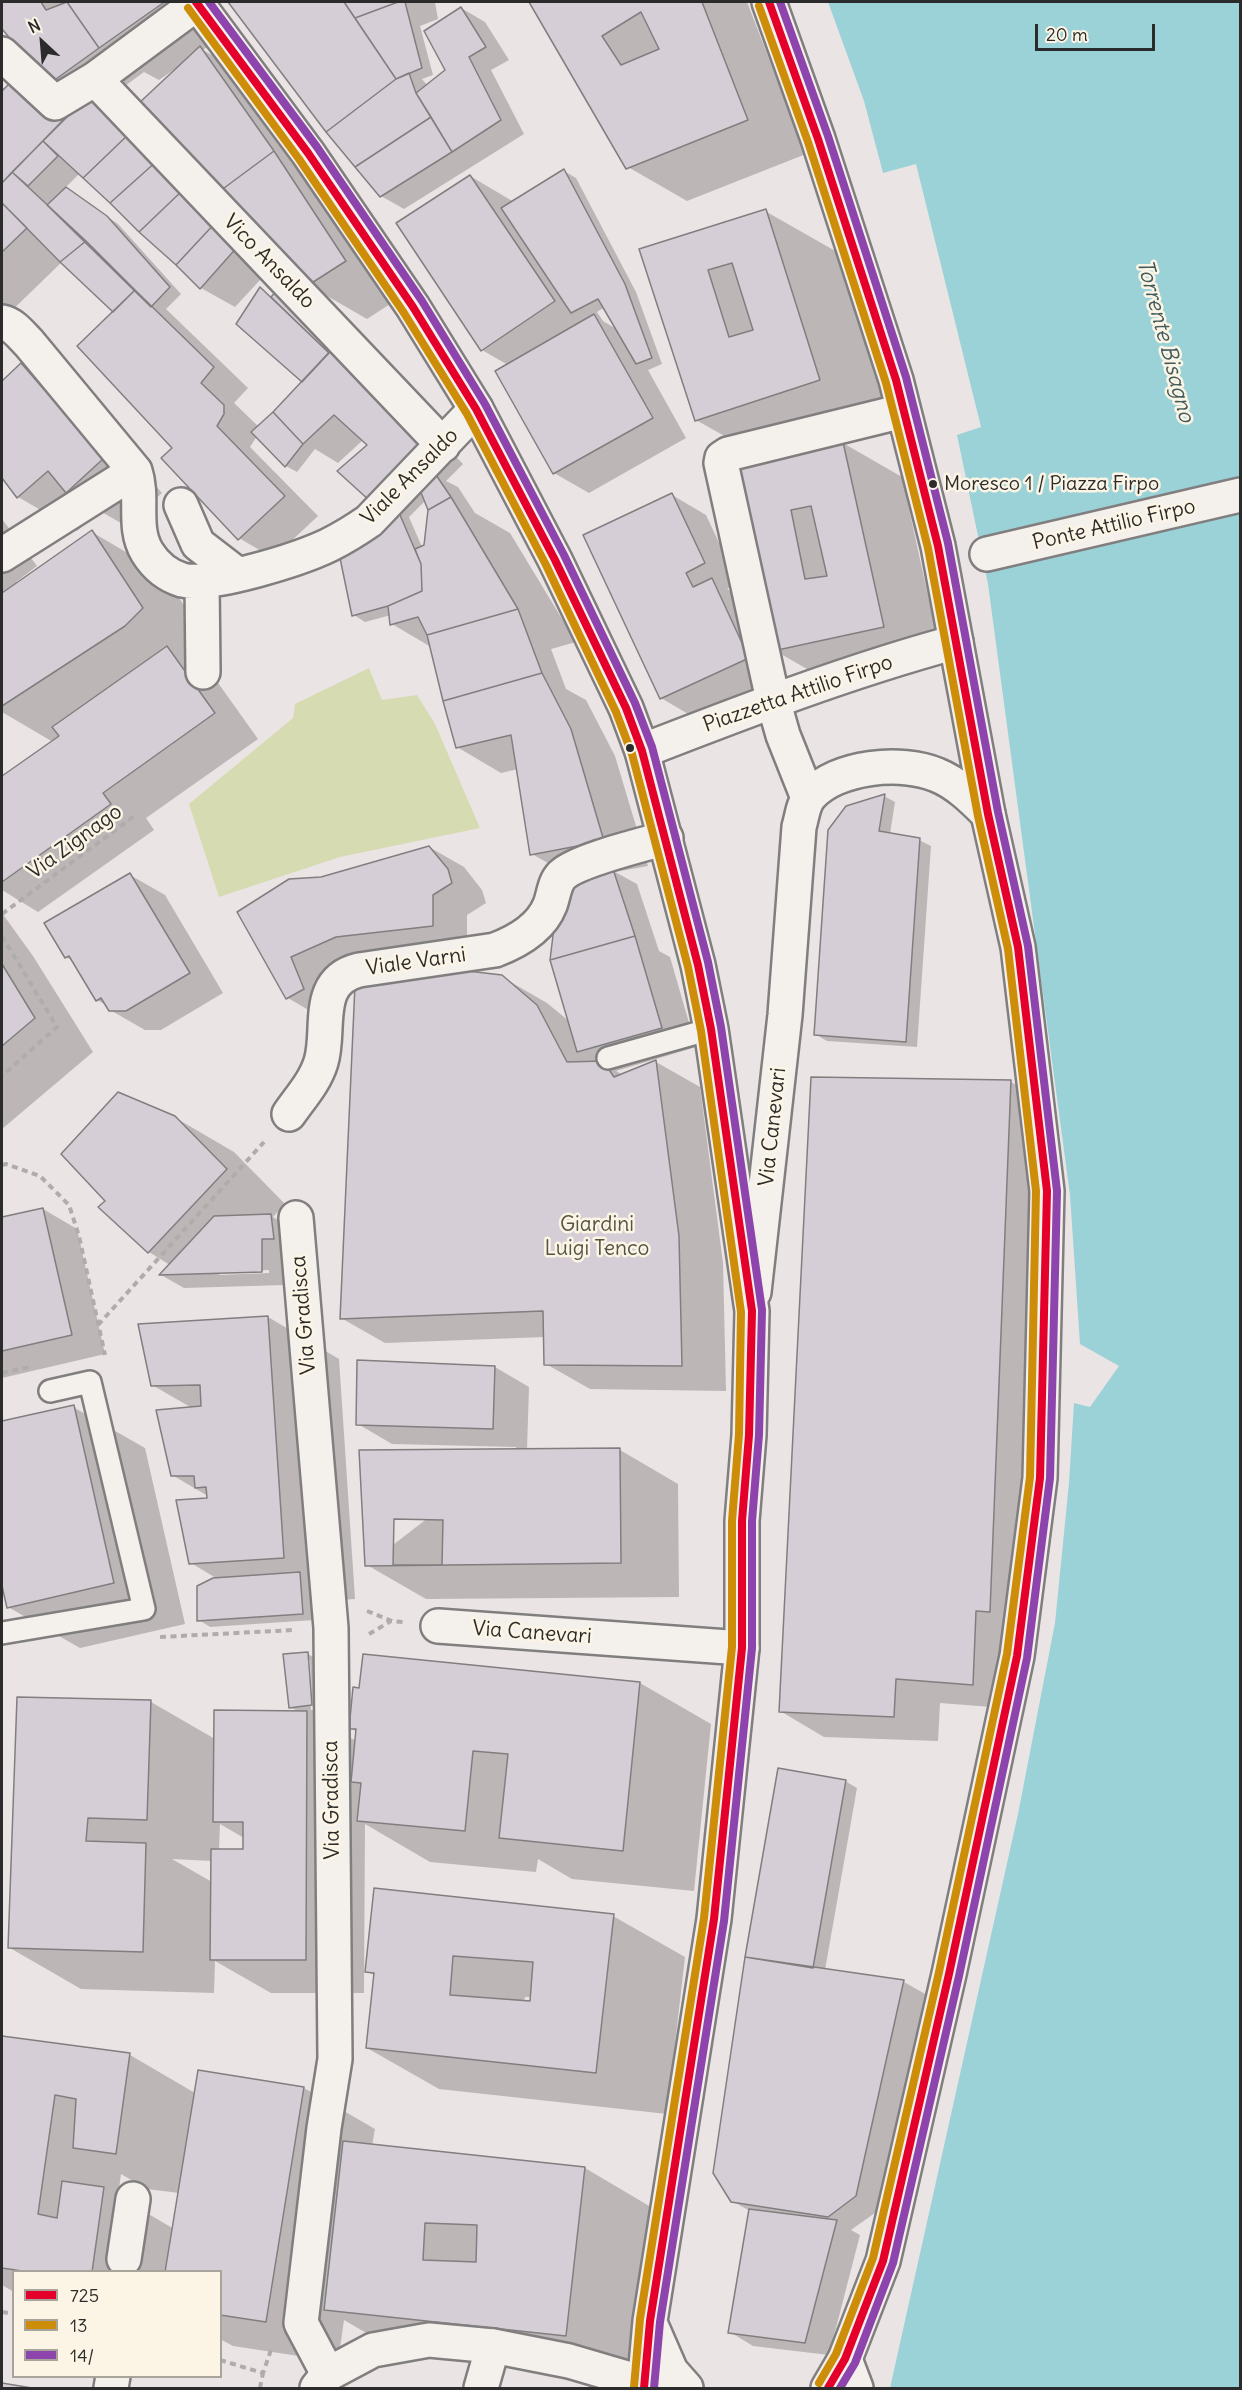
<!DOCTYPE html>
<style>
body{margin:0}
#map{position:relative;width:1242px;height:2390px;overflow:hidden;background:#ebe4e5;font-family:Delius,sans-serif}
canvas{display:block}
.frame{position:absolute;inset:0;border:3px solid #2b2b2b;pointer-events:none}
.legend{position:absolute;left:12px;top:2270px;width:210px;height:108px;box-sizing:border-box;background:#fcf5e5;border:2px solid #a8a49b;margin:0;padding:8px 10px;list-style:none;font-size:18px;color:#2b2b2b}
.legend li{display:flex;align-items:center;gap:12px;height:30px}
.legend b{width:30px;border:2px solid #a8a49b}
.north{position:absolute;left:12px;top:12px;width:60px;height:60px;-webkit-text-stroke:4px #fcf5e5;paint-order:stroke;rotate:334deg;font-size:16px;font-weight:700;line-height:24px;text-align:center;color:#2b2b2b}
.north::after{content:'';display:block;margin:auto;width:21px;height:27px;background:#2b2b2b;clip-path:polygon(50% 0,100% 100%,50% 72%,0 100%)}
.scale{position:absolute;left:1035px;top:24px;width:120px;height:27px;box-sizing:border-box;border:3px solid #2b2b2b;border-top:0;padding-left:8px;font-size:18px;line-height:21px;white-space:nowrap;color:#2b2b2b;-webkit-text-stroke:4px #fcf5e5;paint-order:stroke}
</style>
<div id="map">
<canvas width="1242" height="2390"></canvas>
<div class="frame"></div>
<ul class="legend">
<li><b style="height:8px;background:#e4002b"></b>725</li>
<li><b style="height:8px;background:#ce8d09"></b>13</li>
<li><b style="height:8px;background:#8e44ad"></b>14/</li>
</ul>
<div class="north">N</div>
<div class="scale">20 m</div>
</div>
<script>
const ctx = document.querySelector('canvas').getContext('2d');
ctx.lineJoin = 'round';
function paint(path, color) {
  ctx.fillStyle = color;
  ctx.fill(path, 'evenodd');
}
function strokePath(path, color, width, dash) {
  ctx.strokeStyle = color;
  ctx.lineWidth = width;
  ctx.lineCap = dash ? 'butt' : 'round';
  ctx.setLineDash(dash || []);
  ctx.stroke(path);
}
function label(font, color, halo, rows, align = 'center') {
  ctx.font = font + ' Delius,sans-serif';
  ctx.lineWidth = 5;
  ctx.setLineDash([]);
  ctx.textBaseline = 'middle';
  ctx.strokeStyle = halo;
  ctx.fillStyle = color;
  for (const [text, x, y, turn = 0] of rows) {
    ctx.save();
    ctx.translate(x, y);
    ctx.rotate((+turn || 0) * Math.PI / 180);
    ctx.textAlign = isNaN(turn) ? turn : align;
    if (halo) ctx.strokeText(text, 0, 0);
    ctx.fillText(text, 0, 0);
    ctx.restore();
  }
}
paint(new Path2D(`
 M369 668 382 700 417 695 435 724 480 828 340 857 219 897 189 804 293 718 295 704Z`), '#d6dbb1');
paint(new Path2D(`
 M828 2H1240V2388H890L1018 1814 1055 1623 1069 1483 1074 1403 1090 1407 1119 1366 1080 1344 1070 1195 988 584 957 435 981 427 916 164 883 173 864 101Z`), '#9bd2d7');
paint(new Path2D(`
 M2 2H197L221 37 203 50 258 82 404 295 367 319 308 285 175 69 159 80 144 72 103 102 273 266 235 307 201 288 80 173 65 188 118 224 181 294 166 309 248 388 234 403 259 427 304 381 261 289 376 374 463 464 446 481 458 487 475 513 510 533 576 642 551 649 566 689 586 700 615 756 648 866 615 872 637 884 659 951 670 957 696 1047 616 1071 623 1075 656 1062 700 1087 723 1263 726 1391 590 1389 546 1364 545 1337 385 1343 341 1318 502 977 547 1003 570 1022 576 879 532 854 518 769 501 773 457 747 431 647 392 624 391 615 365 622 354 615 377 530 369 445 363 440 338 463 315 449 297 472 286 466 257 436 250 447 318 516 273 558 239 538 174 448 114 311 63 261 2 320V86L5 90 50 83 2 27ZM426 500 430 510 425 546 422 547 409 517Z
 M230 2H435L438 19 420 26 433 75 422 79 428 86 447 70 461 8 485 22 509 60 491 70 524 134 404 209 381 196 327 131Z
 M531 2H747L806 154 687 201 628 167Z
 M564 171 576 178 636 292 662 364 648 370 686 438 589 493 554 473 508 365 482 350 470 176 514 202ZM605 307 618 330 603 321 597 312Z
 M765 211 837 252 891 421 799 451 843 443 902 477 942 660 833 684 774 650 767 460 696 420 641 250Z
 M22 364 80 398 162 493 126 526 100 511 77 531 18 497 2 475V378L4 380Z
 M672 495 706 515 738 583 727 589 746 600 782 677 695 718 661 698Z
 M2 519 37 566 16 582 18 584 92 532 163 574 214 650 211 673 258 739 146 818 154 830 38 912 2 890V778L53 742 2 712Z
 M884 796 895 802 890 834 919 840 931 846 917 1047 827 1041 815 1034Z
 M429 847 464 867 482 890 486 903 467 915V945L371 956 322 1018 288 998 239 913 322 879Z
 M130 875 165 895 223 993 161 1030H145L110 1010 108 1006 97 1000 75 962 66 957Z
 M2 913 33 956 93 1052 2 1129Z
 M1011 1082 1055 1107 1034 1636 1017 1709 940 1703 938 1741 824 1737 780 1711Z
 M174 1117 234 1152 285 1204 273 1217 294 1229 285 1252V1285L184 1288 161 1275 170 1265 149 1252 100 1207ZM269 1270V1273L219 1275 222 1272Z
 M43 1209 77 1229 105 1354 2 1378V1218Z
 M268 1317 339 1359 355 1599 313 1602 314 1620 210 1627 199 1620 216 1578 191 1563 208 1496 172 1475 192 1408 152 1385Z
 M495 1367 529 1387 527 1450H620L678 1484 679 1597 426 1599 367 1565 516 1450V1447L392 1444 358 1424Z
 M73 1407 145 1448 185 1624 80 1648 8 1607 2 1579V1423Z
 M308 1654 332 1668 320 1720 356 1741 357 1732 350 1728 640 1683 711 1724 694 1891 572 1879 538 1859 536 1872 430 1862 365 1824 364 1993H271L215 1961 214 1993 81 1989 10 1948 151 1702 215 1739 299 1712 290 1707ZM307 1660H310L313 1710H311ZM220 1824 244 1838V1850H219ZM172 1859 212 1861V1882Z
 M845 1781 857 1788 825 1970 904 1982 927 1995 879 2210 851 2230 860 2235 829 2355 753 2346 730 2332 750 2211 732 2201Z
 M613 1916 685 1957 667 2114 439 2089 367 2048 375 1976 367 1971ZM525 1997H532L531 2002H524Z
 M2 2037 130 2055 195 2093 304 2088 375 2129 372 2146 585 2168 656 2210 638 2377 397 2351 344 2320 338 2362 233 2346 220 2339V2272H14V2292L2 2285ZM121 2174 147 2189 179 2193 174 2229 118 2196Z`), '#0003');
const building = new Path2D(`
 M2 2H41L46 10 67 2 99 48 49 84 2 29Z
 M67 2H163V3L99 48Z
 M228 2H344L396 79 326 132Z
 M344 2H398L355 18Z
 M398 2H405L422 68 396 79 355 18Z
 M529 2H702L748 120 626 169ZM641 12 659 49 621 65 602 36Z
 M461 7 486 47 469 57 501 120 452 152 416 93 445 70 424 31Z
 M200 46 274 151 220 191 138 104Z
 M409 73 416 93 431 117 355 167 326 132 396 79Z
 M18 75 65 118 2 183V91Z
 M91 93 131 132 83 178 43 141Z
 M431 117 452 152 380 197 355 167Z
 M131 132 158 160 110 203 83 178Z
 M43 141 58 156 28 186 12 172Z
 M274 151 346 261 307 286 220 191Z
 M158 160 184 189 139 232 110 203Z
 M564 169 625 284 652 358 636 364 598 299 571 313 501 208Z
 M12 172 86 241 60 262 2 203V183Z
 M470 175 555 301 481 351 396 223Z
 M66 187 107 216 170 287 151 307 47 205Z
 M184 189 217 221 176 265 139 232Z
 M2 203 27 228 2 252Z
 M766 209 820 380 695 421 639 249ZM732 263 753 330 729 337 708 270Z
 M217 221 239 245 200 289 176 265Z
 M86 241 135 290 113 312 60 262Z
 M281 286 335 346 329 353 271 297Z
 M260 287 329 353 302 382 236 324Z
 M135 290 214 367 201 383 224 405V414L217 426 285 496 238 540 161 458 172 448 77 346Z
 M594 314 653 418 553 474 495 371Z
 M335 346 429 444 370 501 337 471 367 445 334 415 303 444 273 412Z
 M21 363 104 458 66 493 48 471 17 498 2 478V381Z
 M273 412 303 444 285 467 251 432Z
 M843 442 884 627 773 651 733 466ZM811 506 827 576 805 579 791 510Z
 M434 472 451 497 428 510 418 485Z
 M672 493 705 563 686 573 693 587 712 578 749 658 660 699 583 535Z
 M451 497 518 609 427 635 418 617 390 625 388 606 422 591 421 564 415 549 424 545 428 510Z
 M397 508 421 564 422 591 388 606 352 616 340 558Z
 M92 530 143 608 125 626 2 706V593Z
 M518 609 542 673 443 701 427 635Z
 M167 646 215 713 103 793 111 804 2 882V776L59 736 52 727Z
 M542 673 571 729 604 841 530 855 511 735 456 748 443 701Z
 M885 794 879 831 920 838 906 1042 814 1035 828 830 846 806Z
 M429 846 448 869 452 883 433 895V926L336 937 291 957 304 989 286 999 237 912 289 879 321 877Z
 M613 869 635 936 550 960 555 919 572 883Z
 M130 873 190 973 126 1011H109L101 998 96 1001 69 956 65 958 44 923Z
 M635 936 662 1028 577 1052 550 960Z
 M2 964 35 1018 2 1046Z
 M459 970 502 975 537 1005 567 1062 603 1061 614 1077 656 1060 679 1236 682 1366 544 1365 543 1311 340 1319 355 985Z
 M811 1077 1011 1080 990 1612 976 1611 973 1685 896 1679 894 1717 779 1712Z
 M118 1092 175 1116 227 1169 148 1253 98 1207 105 1201 61 1154Z
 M43 1208 72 1335 2 1351V1217Z
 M271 1214 274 1239H262V1272L159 1275 214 1216Z
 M268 1316 284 1558 189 1564 176 1500 207 1498 206 1487 195 1488 194 1476H171L156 1410 201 1406 200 1385 151 1386 138 1324Z
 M357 1360 495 1366 493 1429 356 1425Z
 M74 1405 114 1583 7 1608 2 1586V1421Z
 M620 1448 621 1563 365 1566 359 1450Z
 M394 1519 443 1520 442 1565H393Z
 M300 1572 303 1614 197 1621V1586L213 1578Z
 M308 1652 312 1705 289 1708 283 1654Z
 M363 1654 640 1682 623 1851 499 1838 508 1754 473 1751 465 1831 357 1821 361 1783 351 1782 356 1729H349L353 1687 359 1688Z
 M17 1697 151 1700 147 1820 88 1818 86 1841 146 1843 143 1952 8 1948Z
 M214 1710 307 1711 306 1960H210L211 1849H243V1822H213Z
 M778 1768 846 1780 813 1968 745 1957Z
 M374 1888 614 1914 596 2073 366 2048 374 1973 365 1972ZM453 1956 533 1962 530 2001 450 1995Z
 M745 1957 904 1980 856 2196 828 2217 731 2202 713 2173Z
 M2 2036 130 2053 116 2154 73 2148 76 2099 55 2095 38 2214 57 2218 62 2181 104 2187 92 2272H29L2 2268Z
 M198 2070 304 2087 266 2322 220 2315V2272H165Z
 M343 2141 585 2167 566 2336 324 2310ZM425 2223 477 2225 476 2262 423 2260Z
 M749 2209 837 2220 805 2343 728 2333Z
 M2 2383 32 2388H2Z`);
paint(building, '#d6ced6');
strokePath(building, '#817e7f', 1.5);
const lane = new Path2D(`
 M608 1058 711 1029
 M2 1633 144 1609 90 1382 50 1391`);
const street = new Path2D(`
 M2 54 55 103 95 79 199 2
 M95 79 443 445
 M2 322C13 324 21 335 29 343L135 471
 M181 505 198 544 237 574
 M987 554 1240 495
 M2 555 135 471C144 498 132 527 147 552 155 565 166 575 182 580 212 587 300 559 329 545 343 538 356 530 369 521L476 409
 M202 581 203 672
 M642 751C745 711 849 671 956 642
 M808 798 783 735 773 700 721 463 722 458 728 454 903 411
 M289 1114C300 1098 315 1082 321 1062 331 1030 313 981 359 970L495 950C516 942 541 928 550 905 554 895 554 883 562 875 578 860 642 845 666 838
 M296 1218 331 1628 335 2059 324 2128 301 2323 328 2374
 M754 1292 785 1015 799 827C802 817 803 804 810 796 836 766 902 760 937 775 957 783 973 799 988 814
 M438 1626 742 1648
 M124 2259 133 2199
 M111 2388 113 2376
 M481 2388 493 2346`);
const secondary = new Path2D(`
 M845 2359 856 2388
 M317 2388 328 2374 373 2350 429 2340 493 2346 569 2361 644 2383 671 2385`);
const primary = new Path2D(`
 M196 2 308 153 413 307 476 409 555 560 626 708 642 751 698 965 711 1029 752 1311 749 1435 742 1521V1648L714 1919 650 2321 644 2388
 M769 2 818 139 896 380 938 546 988 814 1018 947 1047 1191 1040 1478 1017 1656 949 1974 883 2261 845 2359 828 2388
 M651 2325 671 2371 686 2388`);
strokePath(lane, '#817e7f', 26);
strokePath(street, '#817e7f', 38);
strokePath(secondary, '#817e7f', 38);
strokePath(primary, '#817e7f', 38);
strokePath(new Path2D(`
 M2 914 137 814
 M2 936 57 1027 2 1076
 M2 1165 6 1164 40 1176 69 1205 79 1236 105 1355
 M98 1325 264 1142
 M2 1373 30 1367
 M367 1611 392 1621 403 1622
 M369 1634 391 1621
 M160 1637 294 1630
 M2 2312 14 2314
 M220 2360 263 2373 272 2347
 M260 2388 263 2373`), '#afacaa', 4, [6, 4.5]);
strokePath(lane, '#f4f0eb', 21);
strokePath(street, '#f4f0eb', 33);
strokePath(secondary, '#f4f0eb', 33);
strokePath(primary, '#f4f0eb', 33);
strokePath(new Path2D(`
 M196 2 308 153 413 307 476 409 555 560 626 708 642 751 698 965 711 1029 752 1311 749 1435 742 1521V1648L714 1919 650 2321 644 2388
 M769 2 818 139 896 380 938 546 988 814 1018 947 1047 1191 1040 1478 1017 1656 949 1974 883 2261 845 2359 828 2388`), '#e4002b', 8);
strokePath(new Path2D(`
 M759 6 808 142 886 383 928 548 978 816 1008 949 1036 1191 1030 1477 1007 1654 939 1972 873 2258 836 2354 819 2383
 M188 8 299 159 404 313 467 414 546 565 616 712 632 754 688 967 701 1031 741 1312 739 1434 732 1521V1647L704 1918 640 2319 634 2387`), '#ce8d09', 8);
strokePath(new Path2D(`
 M209 2 317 147 422 301 485 404 564 555 635 703 652 747 708 962 721 1027 762 1310 759 1435 752 1521V1648L724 1921 660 2322 654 2388
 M780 2 828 136 906 377 948 543 998 812 1028 946 1057 1191 1050 1478 1027 1658 959 1976 893 2263 855 2363 840 2388`), '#8e44ad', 8);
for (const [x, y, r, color] of [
 [933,484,5,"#2b2b2b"],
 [630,748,5,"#2b2b2b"]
]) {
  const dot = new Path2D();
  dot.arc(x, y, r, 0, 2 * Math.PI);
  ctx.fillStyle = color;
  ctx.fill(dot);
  strokePath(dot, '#fcf5e5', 2);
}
label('20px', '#2b2b2b', '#fcf5e5', [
 ["Moresco 1 / Piazza Firpo",944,484]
], 'left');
label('21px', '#2b2b2b', '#fcf5e5', [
 ["Vico Ansaldo",269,262,46],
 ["Viale Ansaldo",410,477,-45],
 ["Ponte Attilio Firpo",1114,525,-13],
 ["Piazzetta Attilio Firpo",798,694,-19],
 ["Via Zignago",75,842,-36],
 ["Viale Varni",416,962,-8],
 ["Via Canevari",773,1127,-84],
 ["Via Gradisca",304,1315,-95],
 ["Via Canevari",532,1633,4],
 ["Via Gradisca",332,1800,-91]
]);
label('21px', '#525542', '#fcf5e5', [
 ["Giardini",597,1225],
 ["Luigi Tenco",597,1249]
]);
label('italic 22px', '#425b5d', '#fcf5e5', [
 ["Torrente Bisagno",1165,341,75]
]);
</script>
